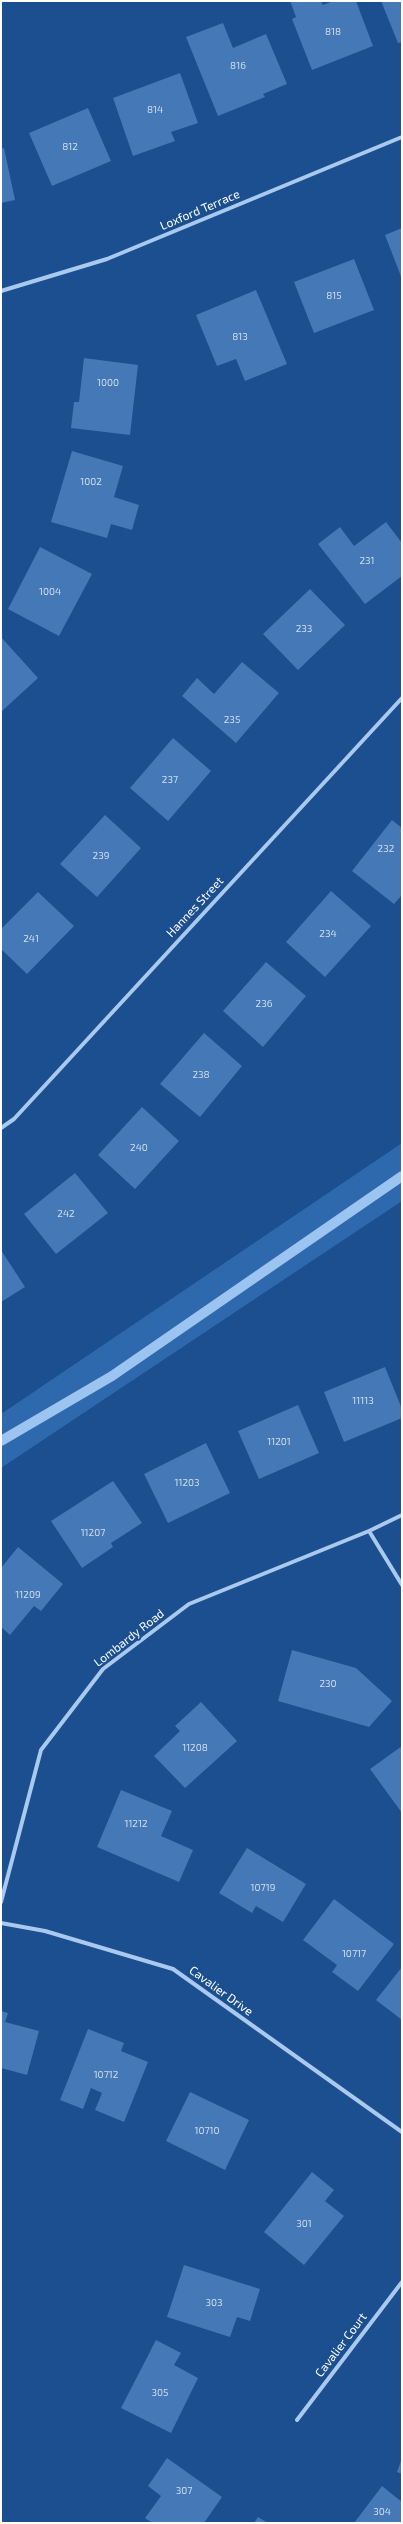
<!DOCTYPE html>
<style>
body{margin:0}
#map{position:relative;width:403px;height:2524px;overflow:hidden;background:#1b4f8f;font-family:"Exo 2",sans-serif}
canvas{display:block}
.frame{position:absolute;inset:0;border:2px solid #fff;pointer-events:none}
</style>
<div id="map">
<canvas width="403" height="2524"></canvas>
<div class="frame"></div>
</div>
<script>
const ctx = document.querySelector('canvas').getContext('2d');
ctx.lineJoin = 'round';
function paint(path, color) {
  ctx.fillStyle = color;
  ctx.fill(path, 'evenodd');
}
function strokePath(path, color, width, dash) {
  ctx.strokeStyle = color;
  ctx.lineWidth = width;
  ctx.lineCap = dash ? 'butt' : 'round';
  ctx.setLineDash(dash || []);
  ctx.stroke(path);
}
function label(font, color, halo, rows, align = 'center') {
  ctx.font = font + ' "Exo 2",sans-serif';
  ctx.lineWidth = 4;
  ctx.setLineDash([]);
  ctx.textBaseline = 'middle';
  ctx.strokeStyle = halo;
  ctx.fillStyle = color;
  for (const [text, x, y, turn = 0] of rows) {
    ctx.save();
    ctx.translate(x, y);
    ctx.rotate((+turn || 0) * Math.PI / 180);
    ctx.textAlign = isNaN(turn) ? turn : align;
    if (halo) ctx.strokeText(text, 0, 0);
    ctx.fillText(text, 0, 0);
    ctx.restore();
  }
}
paint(new Path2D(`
 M402 1143V1201L1 1468V1414Z`), '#2e69ad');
strokePath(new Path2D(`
 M1 1441 112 1376 402 1176`), '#9cc4f0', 10);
paint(new Path2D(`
 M290 1H321L323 5 333 1H356L373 46 312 70 292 19 296 17Z
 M381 1H402V42L398 43Z
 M223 23 233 48 266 34 287 84 263 94 265 97 218 116 186 37Z
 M180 73 198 123 171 132 175 141 133 156 113 98Z
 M88 108 111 161 52 186 29 133Z
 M4 148 15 200 1 203V149Z
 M402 228V279L385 235Z
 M354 259 374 310 314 333 294 282Z
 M256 290 287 364 245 381 236 359 217 366 196 315Z
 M84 358 138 365 130 435 71 428 74 402H79Z
 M72 451 123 466 114 497 139 505 132 530 111 524 107 538 51 522Z
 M386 522 402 543V576L365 604 318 544 340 527 354 546Z
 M40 547 92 574 59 636 8 609Z
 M310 589 345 625 298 670 263 634Z
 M1 637 38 678 1 712Z
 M242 662 279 693 236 743 182 696 197 678 214 694Z
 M173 738 211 771 168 821 130 788Z
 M105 815 141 848 97 897 60 864Z
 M392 820 402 828V895L394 904 352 871Z
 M331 891 371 926 325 977 286 942Z
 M38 892 74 926 27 974 1 949V929Z
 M266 962 306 996 263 1047 223 1011Z
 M204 1033 242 1066 200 1117 160 1084Z
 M142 1107 179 1141 135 1189 98 1155Z
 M75 1173 108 1213 56 1254 24 1214Z
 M1 1250 25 1287 1 1302Z
 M385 1367 402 1409V1418L344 1442 324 1392Z
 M298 1405 319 1453 259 1479 238 1431Z
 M206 1443 230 1493 168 1523 144 1474Z
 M113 1481 142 1523 111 1543 113 1547 82 1568 51 1521Z
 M18 1547 63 1584 41 1611 34 1606 10 1635 1 1627V1568Z
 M292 1650 356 1668 392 1701 369 1727 278 1701Z
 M201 1702 237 1741 185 1788 154 1756 180 1731 175 1726Z
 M402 1746V1813L370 1769Z
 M121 1790 172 1811 161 1836 193 1850 179 1882 97 1847Z
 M247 1848 306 1884 283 1922 256 1906 252 1913 219 1893Z
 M334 1899 394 1944 358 1991 332 1972 337 1965 303 1940Z
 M402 1967V2020L376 2000Z
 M1 2011 8 2013 5 2022 39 2031 27 2075 1 2068Z
 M88 2029 124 2043 121 2051 148 2062 124 2122 95 2110 102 2093 91 2088 83 2109 60 2100Z
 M190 2092 249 2120 225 2170 166 2141Z
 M312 2172 334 2190 325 2201 344 2216 304 2265 264 2232Z
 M184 2265 260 2289 250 2321 237 2317 230 2337 167 2317Z
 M156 2340 181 2353 174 2365 198 2378 171 2433 121 2408Z
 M167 2458 222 2497 204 2523H152L145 2518 161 2496 148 2486Z
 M402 2458V2474L397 2472Z
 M382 2486 402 2502V2523H354Z
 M258 2517 268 2523H254Z`), '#4478b7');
strokePath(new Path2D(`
 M1 291 107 259 402 137
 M1 1128 14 1119 402 698
 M369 1531 402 1585
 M1 1902 41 1750 103 1669 189 1604 369 1531 402 1515
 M1 1923 45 1931 173 1969 402 2132
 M297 2420 402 2282`), '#a9c9ee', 4);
label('10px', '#d0dded', null, [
 ["818",333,32],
 ["816",238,66],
 ["814",155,110],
 ["812",70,147],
 ["815",334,296],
 ["813",240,337],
 ["1000",108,383],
 ["1002",91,482],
 ["231",367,561],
 ["1004",50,592],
 ["233",304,629],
 ["235",232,720],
 ["237",170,780],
 ["232",386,849],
 ["239",101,856],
 ["234",328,934],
 ["241",31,939],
 ["236",264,1004],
 ["238",201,1075],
 ["240",139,1148],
 ["242",66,1214],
 ["11113",363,1401],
 ["11201",279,1442],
 ["11203",187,1483],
 ["11207",93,1533],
 ["11209",28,1595],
 ["230",328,1684],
 ["11208",195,1748],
 ["11212",136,1824],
 ["10719",263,1888],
 ["10717",354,1954],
 ["10712",106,2075],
 ["10710",207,2131],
 ["301",304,2224],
 ["303",214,2303],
 ["305",160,2393],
 ["307",184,2491],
 ["304",382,2512]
]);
label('12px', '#fff', '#1b4f8f', [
 ["Loxford Terrace",200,210,-23],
 ["Hannes Street",195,907,-47],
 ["Lombardy Road",129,1638,-38],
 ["Cavalier Drive",221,1991,36],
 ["Cavalier Court",341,2345,-53]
]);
</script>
